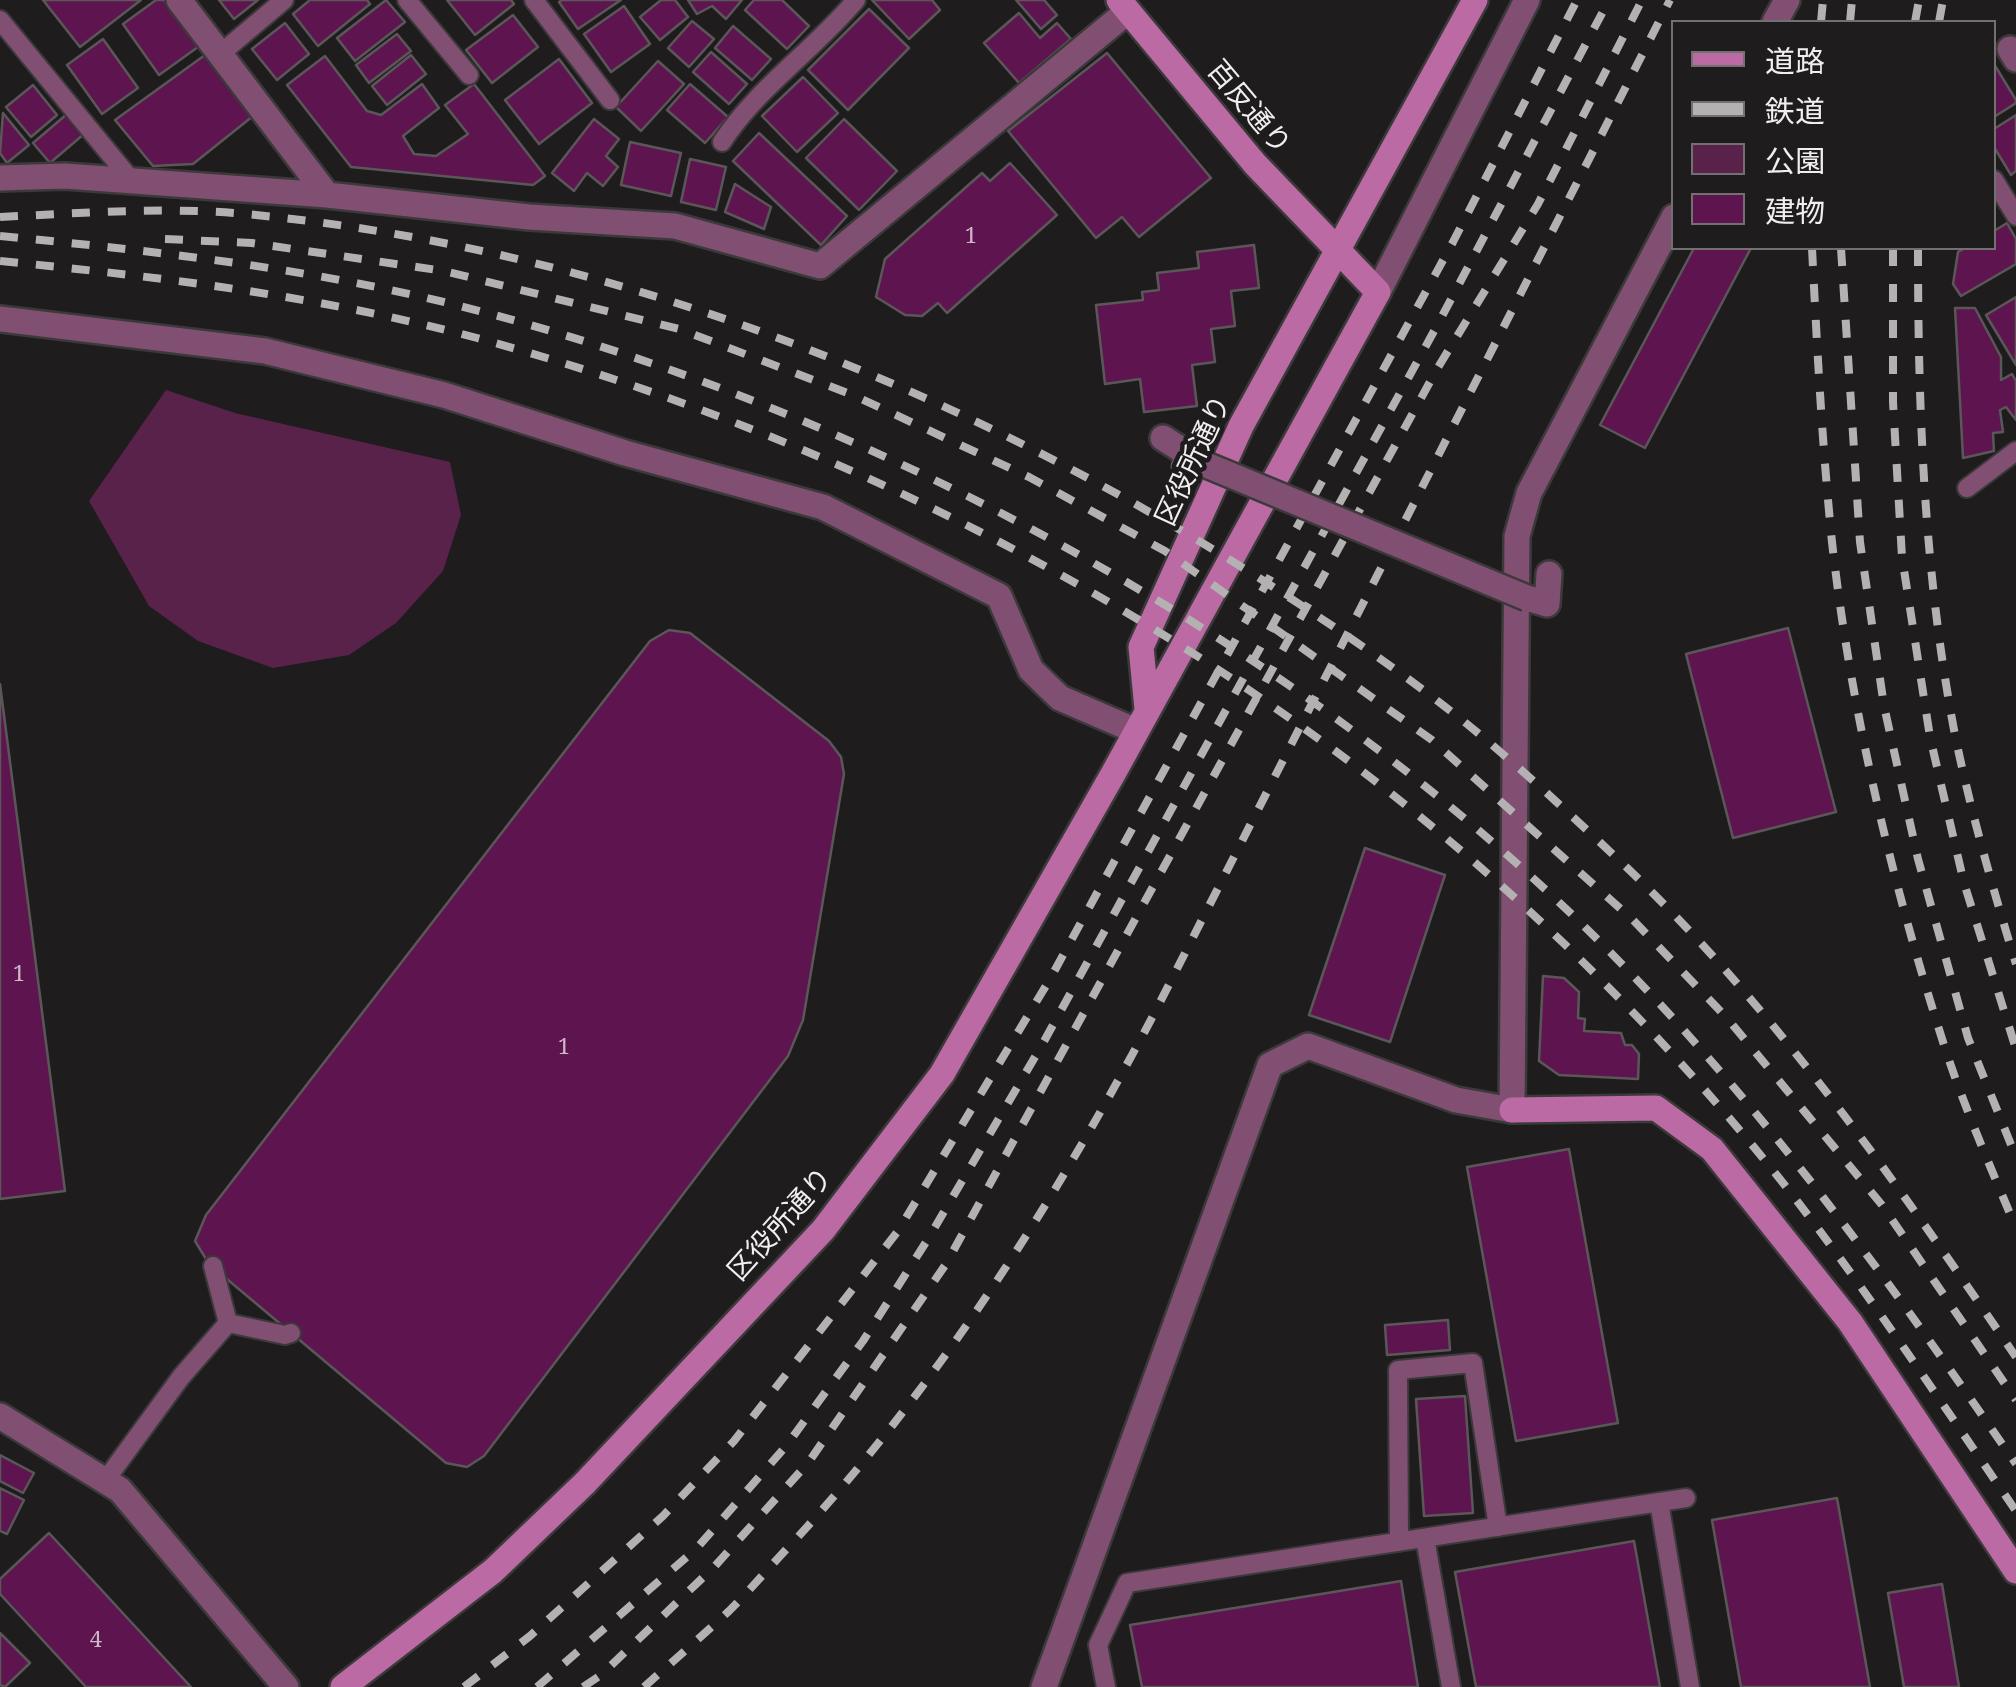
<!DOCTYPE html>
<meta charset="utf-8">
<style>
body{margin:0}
#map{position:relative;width:2016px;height:1687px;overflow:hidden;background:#1e1c1d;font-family:"Noto Serif","Noto Sans JP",serif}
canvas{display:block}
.legend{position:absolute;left:1671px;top:20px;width:325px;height:230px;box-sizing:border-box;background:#1e1c1d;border:2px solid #727071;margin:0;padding:12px 18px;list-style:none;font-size:30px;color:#f0eeef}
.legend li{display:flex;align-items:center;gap:20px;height:50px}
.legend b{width:50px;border:2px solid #727071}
</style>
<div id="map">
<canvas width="2016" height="1687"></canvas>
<ul class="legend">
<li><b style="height:12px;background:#bb6aa4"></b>道路</li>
<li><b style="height:12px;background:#b3b1b2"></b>鉄道</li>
<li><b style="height:28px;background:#58224a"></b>公園</li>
<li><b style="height:28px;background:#5e144e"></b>建物</li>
</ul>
</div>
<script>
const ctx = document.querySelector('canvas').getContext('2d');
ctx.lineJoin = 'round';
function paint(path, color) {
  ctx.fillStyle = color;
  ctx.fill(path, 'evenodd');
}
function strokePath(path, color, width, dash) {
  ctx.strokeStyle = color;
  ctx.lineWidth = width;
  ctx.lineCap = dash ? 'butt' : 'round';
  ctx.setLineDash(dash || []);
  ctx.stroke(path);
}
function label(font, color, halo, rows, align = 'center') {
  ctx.font = font + ' "Noto Serif","Noto Sans JP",serif';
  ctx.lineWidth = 9;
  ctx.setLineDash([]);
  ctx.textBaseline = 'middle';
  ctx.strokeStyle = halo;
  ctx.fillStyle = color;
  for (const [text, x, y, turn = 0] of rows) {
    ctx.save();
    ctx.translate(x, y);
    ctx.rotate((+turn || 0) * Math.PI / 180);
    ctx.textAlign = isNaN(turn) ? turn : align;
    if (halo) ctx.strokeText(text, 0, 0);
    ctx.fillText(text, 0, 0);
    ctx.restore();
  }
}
paint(new Path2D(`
 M166 390 235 413 450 462 461 515 443 571 396 623 349 655 273 668 198 641 149 606 89 501Z`), '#58224a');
const building = new Path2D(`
 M43 0H141L80 47Z
 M156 0H164L198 47 159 75 123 24Z
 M219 0H258L234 19Z
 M310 0H367L370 4 318 46 293 14Z
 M386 0 405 22 355 61 337 38Z
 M447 0H511L514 4 475 35Z
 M562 0H621L578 29 559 2Z
 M661 0H675L688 17 660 40 640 17Z
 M688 0H742L726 19 712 6 697 14Z
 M754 0H782L809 26 787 49 745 10Z
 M872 0H932L940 10 909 39Z
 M1016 0H1044L1057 15 1041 29Z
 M624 6 650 44 611 72 584 34Z
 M869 9 909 48 848 110 808 70Z
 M1019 13 1040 38 1057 23 1071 39 1019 83 984 43Z
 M513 15 538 47 492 83 466 50Z
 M692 21 714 39 689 67 668 48Z
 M285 23 309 54 277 80 252 49Z
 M733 26 771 59 752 80 715 48Z
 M397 34 411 51 369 83 356 65Z
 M103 39 138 88 102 114 67 65Z
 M711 52 747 84 729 104 693 72Z
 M1107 53 1211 178 1139 237 1122 217 1096 238 1008 131Z
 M205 55 253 116 193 164 153 166 115 120Z
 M411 55 426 74 387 105 372 86Z
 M325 56 367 111 381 115 422 84 439 108 403 136 414 154 436 156 468 134 445 105 474 84 545 176 533 185 351 167 287 85Z
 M559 59 592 103 539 144 505 100Z
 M658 61 684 84 641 131 616 107Z
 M1994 64 2016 100V103L1994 117Z
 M803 77 838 113 797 152 762 116Z
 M690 84 728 117 705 143 667 110Z
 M33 85 57 115 31 137 6 107Z
 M3 113 29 145 7 163 0 153Z
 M67 114 84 134 50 163 33 143Z
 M2016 115V171L2011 175 1994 147V129Z
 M594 119 619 139 606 156 618 167 603 186 587 173 574 191 552 173Z
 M844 119 897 171 859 210 806 158Z
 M759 133 847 216 821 245 733 161Z
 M630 142 681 153 671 196 621 185Z
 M690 159 726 167 716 210 681 202Z
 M1010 163 1057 215 947 313 938 303 922 316 905 315 876 297 885 259 982 173 990 181Z
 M735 184 771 207 764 229 725 212Z
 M2007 223 2016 239V264L1961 296 1953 284 1958 252 1965 248H1994V231Z
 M1254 245 1259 288 1231 291 1235 326 1211 329 1215 362 1192 365 1197 406 1144 412 1140 379 1105 384 1096 305 1143 300 1142 292 1159 290 1157 273 1199 268 1197 252Z
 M1694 248H1751L1645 448 1600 425Z
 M2016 297V365L1986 315Z
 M1955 308H1975L2001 357V380L2012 374 2016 381V420L2006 407 2000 410 2003 432 1993 433 1994 451 1963 458Z
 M1788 628 1836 812 1733 838 1686 654Z
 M669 630 690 633 829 741 841 757 844 774 803 1020 788 1056 484 1456 467 1467 446 1463 209 1264 195 1241 206 1215 650 641Z
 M0 684 65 1191 0 1199Z
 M1365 848 1445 875 1390 1042 1309 1015Z
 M1543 976 1564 978 1579 992 1578 1018 1585 1019 1584 1031 1621 1033 1625 1045H1632L1639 1054 1638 1079 1559 1075 1539 1061Z
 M1569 1149 1618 1423 1516 1441 1467 1167Z
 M1448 1320 1450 1350 1387 1355 1385 1325Z
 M1465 1396 1473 1513 1424 1516 1416 1399Z
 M0 1455 34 1473 23 1493 0 1481Z
 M0 1488 24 1500 7 1534 0 1531Z
 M1837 1498 1870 1687H1741L1712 1520Z
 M49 1533 191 1687H86L0 1594V1579Z
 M1634 1541 1660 1687H1476L1455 1572Z
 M1401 1581 1418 1687H1142L1130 1625Z
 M1942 1584 1959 1687H1904L1888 1593Z
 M0 1633 30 1663 5 1687 0 1685Z`);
paint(building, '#5e144e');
strokePath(building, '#5a5759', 2.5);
const lane = new Path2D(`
 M407 0 469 75
 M534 0 610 100
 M0 20 132 181
 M220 54 284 0
 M722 142C757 88 814 50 856 0
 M1994 180 2016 216
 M1967 488 2016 451
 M213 1266 228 1323 285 1335 291 1333
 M105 1481 181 1377 228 1323
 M1659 1502 1690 1687
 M1425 1538 1451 1687
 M1399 1542 1398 1370 1473 1363 1498 1527
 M1106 1687 1098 1645 1127 1583 1686 1498`);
const street = new Path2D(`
 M179 0 327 195
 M1775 22 1787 0
 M2010 49 2016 59
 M0 178 65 176 327 195 529 217 675 226 820 266 1128 11
 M1378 292 1527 0
 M0 319 265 351 444 395 625 453 823 507 999 596 1031 670 1060 698 1136 731
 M1163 438 1204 464
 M1527 598 1547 604 1549 574
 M0 1416 120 1490 286 1687
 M1044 1687 1270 1065 1308 1046 1456 1100 1512 1110 1517 536 1529 493 1674 217`);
const secondary = new Path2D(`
 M1147 709 1141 647 1241 426 1475 0
 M1512 1110 1656 1108 1712 1149 1850 1322 2016 1571
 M343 1687 493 1571 585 1483 823 1230 942 1074 1113 774 1378 292 1255 164 1119 0`);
strokePath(lane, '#3b393a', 22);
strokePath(street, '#3b393a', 30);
strokePath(secondary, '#3b393a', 30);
strokePath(lane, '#814f72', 18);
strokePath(street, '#814f72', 25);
strokePath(secondary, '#bb6aa4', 25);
strokePath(new Path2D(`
 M1821 22 1823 0
 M1850 22 1852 0
 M1915 22 1919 0
 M1939 22 1943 0
 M0 217C85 213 171 206 256 215 617 251 963 389 1267 583 1335 627 1404 673 1467 724 1520 767 1571 815 1621 862 1775 1008 1897 1183 2016 1357
 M0 236C164 252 327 270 487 313 892 421 1315 653 1611 953 1767 1111 1890 1282 2016 1464
 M165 239 252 243 444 271 679 329 853 395 1029 477 1165 551 1432 740 1632 919 1727 1018 1882 1205 2016 1400
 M1812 248C1817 346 1822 444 1832 542 1851 712 1892 883 1944 1045 1964 1107 1991 1168 2016 1228
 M1841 248 1860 542 1884 706 1918 859 1968 1038 2016 1157
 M1893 248V402L1902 557 1930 737 1964 883 2016 1049
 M1918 248C1918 411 1924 574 1955 735 1971 813 1993 889 2016 964
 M0 261C161 277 320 296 477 338 889 450 1282 665 1587 966 1660 1038 1731 1116 1794 1197 1872 1298 1943 1405 2016 1511
 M464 1687 530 1636 663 1516 734 1441 898 1231 1050 979 1453 242 1577 0
 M537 1687 697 1548 786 1446 863 1341 928 1239 1042 1045 1439 322 1609 0
 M583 1687 601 1675 715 1566 808 1463 946 1264 1437 369 1538 204 1642 0
 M644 1687C672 1662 701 1637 729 1611 752 1588 773 1563 796 1539 941 1381 1054 1203 1154 1014L1670 0`), '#b3b1b2', 8, [18, 18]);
const streetBridge = new Path2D(`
 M1183 467 1204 464 1527 598`);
strokePath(streetBridge, '#3b393a', 30, []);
strokePath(streetBridge, '#814f72', 25);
label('22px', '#ccb8c7', null, [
 ["1",971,237],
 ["1",19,975],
 ["1",564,1048],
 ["4",96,1641]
]);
label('28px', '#f0eeef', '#1e1c1d', [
 ["百反通り",1248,108,50],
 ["区役所通り",1194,461,-65],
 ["区役所通り",781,1225,-48]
]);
</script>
